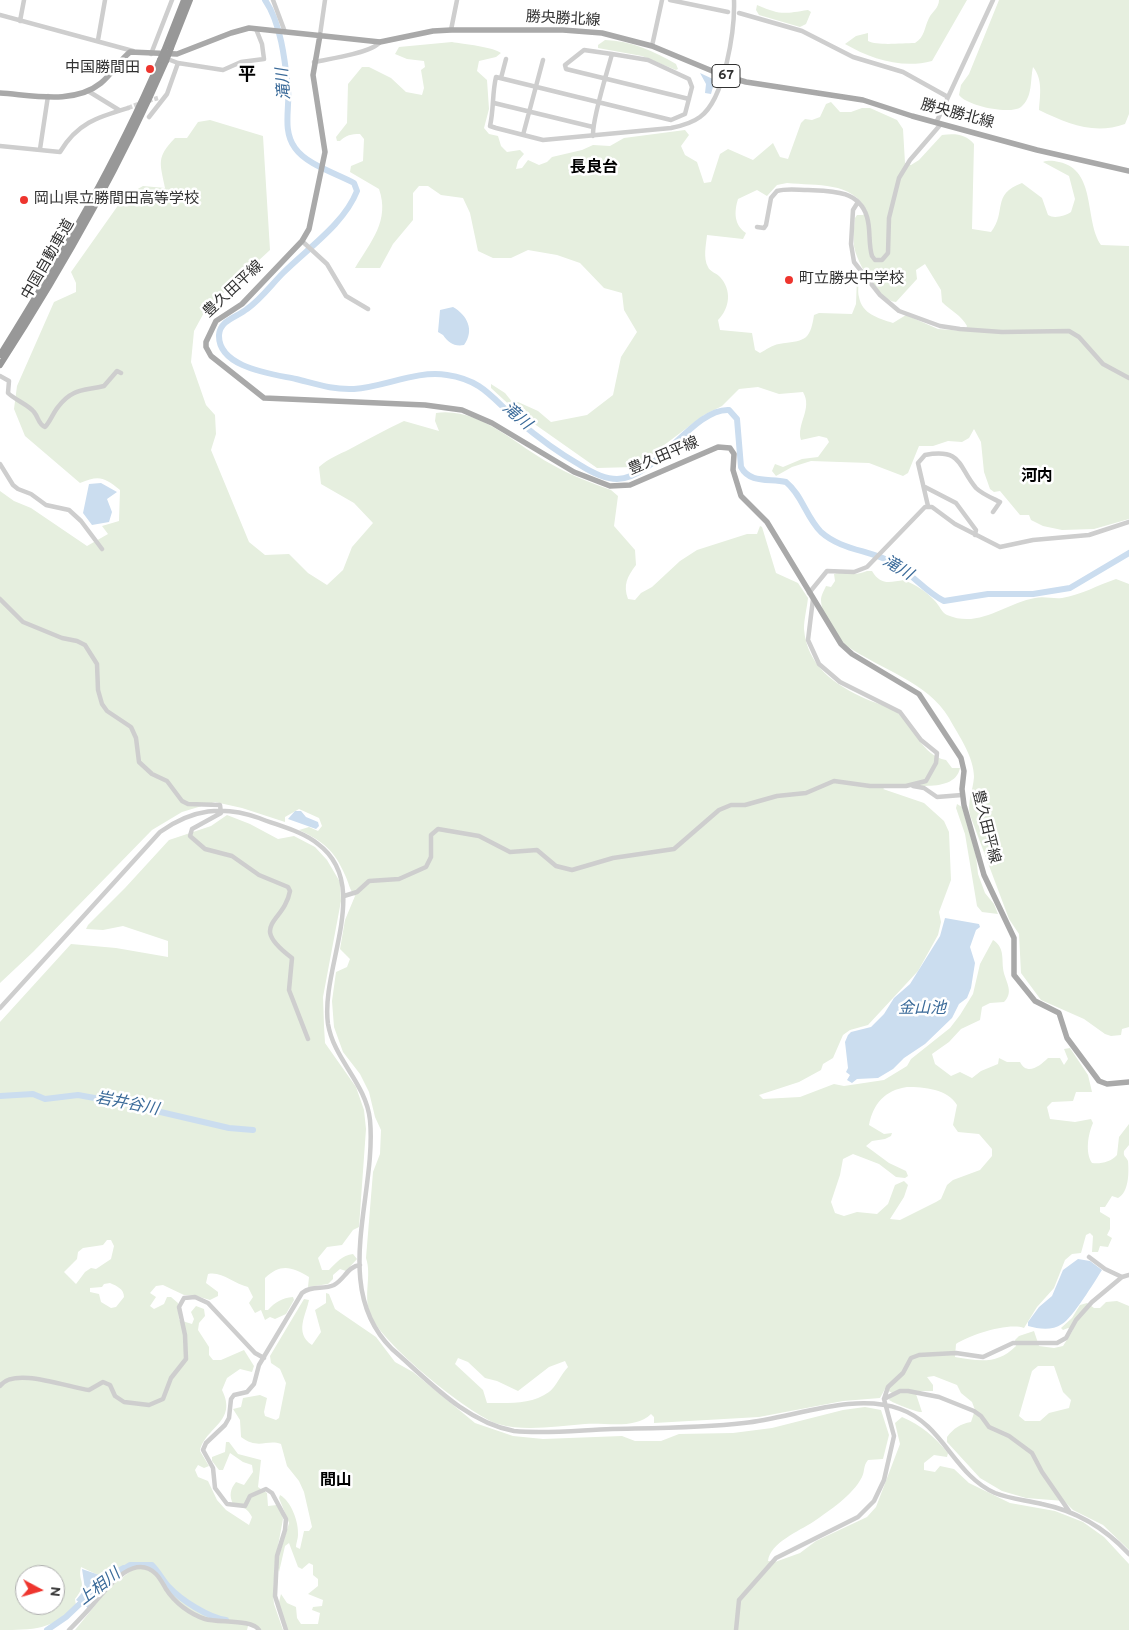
<!DOCTYPE html>
<meta charset="utf-8">
<style>
body{margin:0}
#map{position:relative;width:1129px;height:1630px;overflow:hidden;background:#fff;font-family:Overpass,sans-serif}
canvas{display:block}
.north{position:absolute;left:15px;top:1565px;width:50px;height:50px;box-sizing:border-box;background:#fff;border:1px solid #adadad;border-radius:50%;rotate:96deg;font-size:14px;font-weight:700;line-height:20px;text-align:center;color:#313131}
.north::after{content:'';display:block;margin:auto;width:18px;height:22px;background:#ee352e;clip-path:polygon(50% 0,100% 100%,50% 72%,0 100%)}
</style>
<div id="map">
<canvas width="1129" height="1630"></canvas>
<div class="north">N</div>
</div>
<script>
const ctx = document.querySelector('canvas').getContext('2d');
ctx.lineJoin = 'round';
function paint(path, color) {
  ctx.fillStyle = color;
  ctx.fill(path, 'evenodd');
}
function strokePath(path, color, width, dash) {
  ctx.strokeStyle = color;
  ctx.lineWidth = width;
  ctx.lineCap = dash ? 'butt' : 'round';
  ctx.setLineDash(dash || []);
  ctx.stroke(path);
}
function label(font, color, halo, rows, align = 'center') {
  ctx.font = font + ' Overpass,"Noto Sans JP",sans-serif';
  ctx.lineWidth = 5;
  ctx.setLineDash([]);
  ctx.textBaseline = 'middle';
  ctx.strokeStyle = halo;
  ctx.fillStyle = color;
  for (const [text, x, y, turn = 0] of rows) {
    ctx.save();
    ctx.translate(x, y);
    ctx.rotate((+turn || 0) * Math.PI / 180);
    ctx.textAlign = isNaN(turn) ? turn : align;
    if (halo) ctx.strokeText(text, 0, 0);
    ctx.fillText(text, 0, 0);
    ctx.restore();
  }
}
paint(new Path2D(`
 M939 0H967L932 61C902 69 871 59 845 44L856 36 868 33V41C878 46 902 43 915 43 925 37 924 28 929 18 932 12 939 8 939 0Z
 M999 0H1129V114L1125 124C1094 135 1068 124 1039 110 1040 95 1043 79 1033 67 1030 80 1033 97 1021 107 1010 115 967 106 959 95L961 85 969 74Z
 M757 5C781 15 782 14 808 10L811 12 806 24 800 27 759 15 756 10Z
 M605 40C631 41 654 51 676 64L678 69 676 70 642 56 598 48V45Z
 M452 42C463 44 494 47 501 53L496 57 479 61 477 71 487 80 489 109 484 128 489 134 498 136 501 146 507 152 520 150 524 154 518 161 516 169 522 168 528 160 539 165 547 162 552 157 582 150 593 145 610 146 624 138 685 130 689 135 681 146 685 155 697 162 704 183 711 182 720 154 728 149 753 160 773 143 780 157 788 159 801 123 805 119 812 120 820 117 826 104 831 102 840 112H851L862 108H870L897 120 903 129 905 163 911 165 919 160 942 135C955 133 966 134 974 144L972 229 991 232C1007 212 991 194 1022 183L1042 198 1048 215C1054 219 1065 216 1071 212L1075 199 1069 176 1043 162C1049 160 1053 161 1059 162 1097 170 1084 220 1101 245L1129 246V519L1094 529 1062 530 1043 526 1031 520 1029 515H1020L1000 491 994 492 990 489 984 472 981 442 974 429 969 438 962 442 948 441 933 446H919L908 473 903 476 869 463 811 461 792 467 776 476 772 471 775 464 783 467 802 459 818 457 829 442 827 438 819 436 801 440C796 424 813 409 803 392L779 394 758 387 739 389 722 406 704 415 635 467 597 468 516 411 491 388V384L505 393 513 403 518 402 538 411 551 422 587 415 613 395 621 357 637 332 624 310 622 293 604 288 580 263 557 255 528 250 511 258H493L478 251 470 213 463 198 441 195 428 186H419L413 193V220L393 244 380 268H355C371 241 390 221 379 189L350 172 351 166 363 161 364 139 360 134C351 134 346 135 340 141H337L336 137 347 123 348 84 362 67H369L391 78 406 92 422 95 424 88 421 70 425 67 424 61 407 59 395 54 399 47ZM787 183C817 186 852 181 867 211L863 215H857L855 218C854 227 853 237 854 246 856 262 880 302 896 302L917 279 916 270 925 264 941 290 942 302C950 310 962 316 967 326L965 331 938 329 906 315 893 323C878 318 862 314 859 297 857 290 860 283 857 277L856 304 852 314 819 313 814 315C810 343 803 340 779 344 772 345 766 350 760 353L755 350 752 333 720 330 718 320C730 308 732 290 720 277 717 273 710 272 708 267 703 258 706 245 707 235L743 239 746 233C734 225 734 212 738 199L757 190 767 196 777 185Z
 M210 120 263 136 270 250 206 309 194 331 191 362 206 405 215 415 216 434 211 450 249 542 265 555 289 554 308 573 327 585 343 570 352 547 373 523 354 503 321 484 319 467C329 458 338 455 350 449 368 439 385 430 404 421L439 431 435 421 436 413C480 407 515 445 551 464 570 475 591 483 611 490L618 496 614 526 635 550 636 565C627 577 623 585 628 599L635 600 641 593 652 587 680 561 697 550 747 534H757L760 526 762 527 776 573 798 583 808 598C807 608 804 619 804 629 807 666 835 685 866 699 877 704 889 706 898 713 914 726 922 756 946 760L952 768H960C955 794 910 784 889 784L883 789 924 803 944 821 949 832 951 880 939 912 941 922 938 935 918 971 868 1025 850 1030 843 1035 833 1058 823 1064 821 1070 799 1082 759 1095 763 1099 800 1097 834 1084 844 1086 884 1080 907 1066 911 1059 950 1028 960 1015 973 994 980 964 993 940C1004 947 1002 957 1003 968 1004 980 1015 991 1004 1002L990 1003 982 1007 980 1020 961 1029 949 1042 932 1054 935 1064 951 1076 960 1072 972 1078 981 1071 998 1064 999 1058 1007 1062H1020C1027 1076 1040 1066 1048 1058H1060L1064 1065 1068 1059 1064 1049 1070 1048 1088 1075 1092 1092H1076L1073 1101 1052 1102 1047 1107 1050 1119 1075 1122 1091 1119 1093 1123C1088 1134 1085 1153 1092 1163 1101 1164 1111 1162 1117 1155L1119 1137 1129 1124V1145L1124 1151C1123 1157 1126 1156 1128 1161 1129 1173 1129 1192 1118 1198L1112 1196 1105 1207H1100V1212L1110 1218V1229L1107 1235 1112 1238 1108 1247 1100 1246 1098 1252H1092L1093 1236 1090 1233 1086 1235 1081 1253 1072 1254 1065 1260 1054 1288 1037 1307 1024 1328C1009 1322 969 1335 956 1344L955 1357C979 1361 997 1365 1016 1346L1015 1340 1019 1336 1034 1331 1039 1346 1054 1348 1063 1346 1073 1330 1068 1328 1063 1330 1061 1328 1072 1318 1080 1305 1087 1303 1094 1308H1100L1106 1302 1117 1301 1129 1306V1550L1103 1525 1073 1510 1064 1501 1026 1498 1002 1491 980 1478 947 1442V1437C954 1428 960 1424 971 1422L975 1410 972 1402 961 1393 957 1385 934 1376 927 1377 933 1385V1391H919L916 1394 922 1412C918 1413 893 1403 889 1400L892 1393 885 1389 880 1398 843 1401 759 1417 654 1423V1417L651 1414C635 1430 605 1422 585 1424 556 1426 526 1432 498 1424 468 1414 380 1342 370 1314 363 1294 372 1276 366 1258L373 1172 380 1154 381 1130 375 1117 369 1092 360 1074 343 1052 334 1027 332 1001 336 972 347 967 350 959 340 949 345 920 355 896C349 889 349 883 345 875 334 850 324 842 299 830L309 827 318 831 322 826 319 818 299 809 285 817V822L242 808 215 802 182 812 152 830 33 952 0 983V491L14 501 31 508 87 546 108 534 102 526 119 521 120 490C104 477 99 475 80 483L25 436 14 409 17 386 54 302 76 292V283L71 272 124 197 143 186 165 188C160 162 156 158 175 138H187L198 122ZM907 1087C924 1087 948 1089 957 1105L953 1125 958 1132 979 1134 992 1149V1156L980 1170 953 1180 947 1185 941 1199 936 1202 900 1220 890 1219 904 1197 908 1185 904 1181 895 1185 888 1204 877 1214 857 1212 844 1216 835 1213 831 1202 840 1175 843 1159 853 1154 879 1164 896 1177 905 1178 908 1176 906 1171 889 1163 866 1146 872 1141 885 1139 891 1136 892 1133 884 1134 869 1125C873 1104 885 1090 907 1087ZM458 1358 468 1362 485 1378 497 1381 518 1391 549 1367 565 1361 568 1367C561 1374 556 1387 549 1392 531 1405 507 1403 487 1403L483 1390 455 1364ZM1038 1366H1054L1063 1392 1071 1400 1069 1408 1049 1413 1040 1421H1025L1019 1416 1032 1371Z
 M867 571H872C881 586 890 582 904 580 916 585 926 591 935 601 940 606 941 612 947 615 980 629 1005 603 1035 598 1044 596 1053 599 1062 598 1081 595 1098 585 1116 579L1129 584V1027L1122 1029 1121 1035 1111 1036 1105 1034 1084 1019 1041 1000 1021 973 1019 934 1009 919 970 815C967 801 973 791 974 777 974 757 959 736 949 718 928 682 880 669 847 646 837 638 821 614 821 600 821 595 824 591 826 586L831 587 835 581 834 574C842 571 854 577 867 571Z
 M957 804 962 807 976 856 978 874 985 893 994 904 998 914 982 912 977 906 965 834 956 808Z
 M227 815 250 824 278 839 294 836 315 847 327 860 340 882 341 901 323 997 324 1026 325 1043 356 1087 364 1110 366 1129 359 1227 353 1230 342 1245 327 1247 318 1258 322 1270H329C336 1263 342 1255 353 1254L357 1259 346 1271 340 1269 333 1275V1279L328 1284 308 1287 309 1277C292 1267 281 1263 265 1278V1310H268C275 1302 282 1298 293 1297L294 1300 286 1314 275 1319 270 1317 265 1320 261 1310 255 1313 249 1303 253 1297 248 1287C234 1284 222 1271 208 1274L206 1283 218 1292V1296L210 1300 193 1295H184L163 1285 156 1286 150 1293 156 1297 150 1306 154 1309 164 1304 167 1297H171L178 1303 179 1320 192 1324 194 1319 191 1312 196 1306 204 1309 205 1316 199 1323 198 1330 209 1347V1355L213 1360H221L244 1350 254 1366 252 1372 240 1369 227 1378 222 1390C238 1422 205 1427 200 1451L209 1466 204 1468 198 1465 195 1470 198 1477 208 1481 217 1500 226 1510 249 1525 252 1517C248 1509 242 1505 233 1504 229 1496 230 1489 236 1482L244 1485 253 1472 252 1465 243 1462 230 1453 223 1470H219L212 1461V1457L225 1452 226 1442H229L238 1454 261 1460 258 1487 267 1493 268 1506 277 1505 281 1511 283 1519 275 1562 273 1595 274 1604 283 1630H260L252 1623 248 1626 247 1630H75L110 1587 132 1570 129 1564 98 1575 81 1567C77 1582 89 1582 75 1599L76 1605C53 1630 33 1630 0 1630V1022L71 944 116 948 168 957V941L123 926 103 930 86 929 88 925 125 888 169 840 211 826ZM107 1240H111L114 1246 111 1259 96 1269 91 1268 85 1272 76 1284 64 1272 77 1259 78 1252 83 1248 103 1245ZM110 1283C117 1286 124 1289 124 1297L116 1307 111 1308 101 1302 99 1294 90 1292V1288L102 1287 104 1284ZM25 1575H55V1605H25Z
 M326 1293 329 1294 335 1309 376 1337 395 1362 413 1372 475 1423 513 1436 543 1439 622 1436 635 1441H661L679 1434 733 1433 772 1428 843 1410 865 1407 881 1410 889 1435 883 1459 868 1460C863 1466 865 1471 862 1477 853 1495 829 1511 813 1522 799 1531 770 1543 768 1561L775 1562 800 1553 816 1541 867 1517 876 1507 900 1444 895 1423 902 1417C921 1425 935 1437 948 1453L947 1457 934 1455 924 1463V1470L935 1472 940 1466 954 1469 969 1483 1010 1503 1055 1511 1083 1522 1104 1537 1129 1564V1630H287L278 1606 281 1594 287 1603 296 1607 297 1618 301 1624H318L320 1613 312 1610 313 1607 322 1606 323 1600 308 1594 318 1586V1579L313 1575V1565L309 1563 302 1569 298 1567 289 1543 285 1546 279 1572 277 1563 289 1523 279 1498 280 1495C291 1501 299 1522 298 1535 298 1539 296 1543 296 1547L300 1549 304 1531H309L312 1527 304 1492 299 1481 287 1466 281 1444C267 1439 258 1450 241 1437L240 1420 233 1409 241 1407 243 1398 260 1395 267 1398 264 1412 265 1416 276 1420 279 1418 286 1383 280 1369 271 1363 270 1356 304 1299 309 1300C306 1315 294 1333 312 1345L321 1332 315 1310 326 1303Z`), '#e6efdf');
paint(new Path2D(`
 M700 73 715 80 711 94 705 93 706 84Z
 M453 307C467 315 475 330 464 345 454 347 448 342 443 335L438 332 440 310Z
 M101 483 117 492 107 499 112 512 109 522 92 525 83 513 89 484Z
 M295 811H301L306 817 318 822 319 826 316 829 288 819Z
 M945 918 979 924 980 927 976 930 970 947 975 963 971 988 967 998 959 1004 952 1018 925 1044 904 1058 893 1069 878 1078 857 1079 852 1083 847 1080 850 1075 846 1072 848 1068 845 1042 848 1035 851 1032 871 1027 884 1014 894 998 910 984 940 936Z
 M1078 1259 1090 1261 1102 1270C1095 1281 1072 1319 1062 1324 1052 1331 1039 1329 1028 1326V1322L1039 1307 1052 1296 1063 1270Z
 M123 1565H127L128 1568C111 1579 96 1589 88 1608L76 1600 85 1589 82 1569 102 1576Z`), '#cbddef');
strokePath(new Path2D(`
 M265 0C281 23 285 61 288 88 290 108 282 130 295 148 307 165 336 173 354 183L357 191C344 224 308 248 283 273 271 285 261 299 247 309 237 317 220 320 219 335 218 368 273 374 296 379 316 384 332 390 354 389 385 387 416 370 447 375 482 380 492 398 516 419 536 436 557 452 580 465 591 472 604 479 617 479 656 479 693 408 729 410L737 419 741 467C750 484 770 478 786 482 802 495 806 517 821 532 842 551 872 550 895 564 912 574 926 592 944 601L988 594H1033L1070 588 1129 553
 M0 1096 33 1094 45 1099 78 1095 122 1103 229 1128 253 1130
 M122 1570 130 1565H152C159 1572 163 1581 169 1587 181 1600 209 1618 226 1620
 M47 1630 66 1617 86 1598`), '#cbddef', 6);
strokePath(new Path2D(`
 M148 101 158 98
 M128 108 141 103`), '#d6d6d6', 4.5, [4.5, 2]);
strokePath(new Path2D(`
 M273 0 285 32
 M670 0 728 12
 M739 13 802 31 853 57 903 72 948 97
 M0 15 133 51
 M20 21 24 0
 M451 30 457 0
 M320 35 325 0
 M98 40 105 0
 M652 46 662 0
 M151 54 172 0
 M612 54 584 50 565 65 566 69 689 99
 M165 58 178 63 223 70 241 62 264 59 262 44 256 29
 M314 62C329 59 372 53 380 42
 M501 78 506 59
 M88 91 119 110
 M494 103 593 127
 M149 117 167 94 178 63
 M936 123 993 0
 M523 135 543 60
 M593 136C592 119 607 73 612 54L648 60 689 79 692 87 685 114 671 120 496 77C492 94 494 108 490 126L496 128 543 140 671 128C681 126 692 123 700 117 725 99 735 29 734 0
 M0 146 60 152C77 123 98 117 128 108
 M40 149 48 96
 M858 202 853 210 851 244 854 262 880 295 899 311 940 326 960 329 1002 332 1069 331 1079 337 1103 364 1129 378
 M757 227 764 228 766 225 771 198 777 191C787 188 798 190 808 190 831 191 859 190 867 217 871 230 868 243 872 256L875 260H882L888 253 889 218 899 178 910 160 941 124
 M302 241 327 264 346 296 368 309
 M0 376 9 381 8 393C15 400 29 405 34 412 39 418 38 424 45 427 50 422 53 413 58 407 72 388 84 391 104 386L117 371 121 373
 M0 464 13 485 18 489 31 494 46 505 69 510 81 521 102 549
 M925 487 956 503 976 530 975 535
 M928 506 918 463 925 455C963 448 958 467 976 488 982 494 992 498 1000 502L993 512
 M809 593 827 571 854 572 867 567 925 507H932L955 524 1000 547 1033 540 1089 535 1129 522
 M0 599 23 622 62 638 77 641 85 645 97 664 98 690 102 704 107 711 131 727 136 738 139 762 152 774 167 781 182 801 188 804 220 805 221 813 192 829 190 836 205 849 232 856 259 875 288 887 290 891C284 924 247 924 292 958L289 990 308 1039
 M913 786 924 788 937 797 962 795
 M344 896 357 892 369 881 399 879 426 867 431 857V835L438 829 479 836 510 852 537 850 556 866 572 870 613 858 674 849 719 810 731 805H745L777 796 806 793 834 781 870 786H906L926 781 936 763 937 753 921 740 900 712 840 682 819 664 808 640 813 599
 M0 1008 160 832C192 809 223 805 259 818 279 826 302 831 318 844 373 885 320 968 328 1024 334 1060 366 1083 370 1120 377 1195 330 1288 392 1349 428 1380 465 1422 514 1431 547 1434 580 1430 612 1429 656 1428 701 1428 744 1423 793 1418 853 1392 900 1409 943 1424 954 1475 995 1493 1010 1499 1026 1500 1042 1504 1076 1511 1105 1528 1129 1554
 M1089 1257 1105 1269 1122 1277
 M0 1386C13 1366 70 1388 89 1390L103 1382 110 1385 115 1396 124 1402 149 1405 163 1399 171 1378 186 1359 185 1335 179 1307 184 1298 195 1297 208 1303 255 1353 264 1358
 M884 1399 900 1391H908L939 1397 974 1411 981 1416 989 1427 1009 1436 1032 1453 1042 1472 1069 1511
 M69 1630C78 1621 87 1612 95 1602 108 1587 134 1552 156 1574 160 1578 163 1584 166 1589 175 1603 190 1614 205 1619 219 1623 252 1619 259 1630
 M286 1630 275 1596 277 1556 285 1530 286 1519 272 1493 266 1489 250 1496 245 1506 227 1504 215 1488 213 1468 203 1450 206 1443 225 1425 229 1418 231 1399 234 1395 247 1392 254 1384 259 1365 302 1293C312 1285 323 1290 334 1285 344 1280 348 1266 360 1265
 M736 1630 739 1600 776 1558 858 1517 874 1501 884 1480 894 1436 884 1399 888 1387 903 1373 911 1358 919 1355 956 1353 983 1357 1013 1343H1057L1066 1338 1076 1320 1092 1302 1122 1277 1129 1275`), '#cecece', 4.5);
strokePath(new Path2D(`
 M320 35 313 75 325 152 309 229 302 241 242 304 216 321 206 342V347L211 356 264 398 425 405 462 410 492 423 574 472 610 486 630 485 718 447 730 448 734 454 733 470 741 496 767 522 841 644 852 654 919 694 961 758 964 771 962 789 964 805 984 875 1014 938V975L1035 1001 1059 1013 1067 1038 1099 1081 1107 1084 1129 1082
 M0 93C32 95 74 105 101 83 112 74 119 61 130 52L177 54 231 33 249 28 380 42 433 31 451 30H563L602 33 652 46 722 75 746 82 863 100 912 116 1037 150 1129 171`), '#a9a9a9', 5.5);
strokePath(new Path2D(`
 M171 48 190 0
 M164 51 184 0
 M0 355C59 260 116 163 160 60
 M0 365C62 269 120 167 166 61`), '#989898', 6);
strokePath(new Path2D(`
 M160 60 164 51
 M166 61 171 48`), '#989898', 6);
for (const [x, y, r, color] of [
 [150,69,5,"#ee352e"],
 [24,200,5,"#ee352e"],
 [789,280,5,"#ee352e"]
]) {
  const dot = new Path2D();
  dot.arc(x, y, r, 0, 2 * Math.PI);
  ctx.fillStyle = color;
  ctx.fill(dot);
  strokePath(dot, '#fff', 2);
}
for (const [x, y, w] of [
 [726,76,28]
]) {
  const box = new Path2D();
  box.roundRect(x - w / 2, y - 11.5, w, 23, 4);
  ctx.fillStyle = '#fff';
  ctx.fill(box);
  strokePath(box, '#313131', 1);
}
label('bold 14px', '#313131', null, [
 ["67",726,76]
]);
label('15px', '#313131', '#fff', [
 ["勝央勝北線",563,20,3],
 ["勝央勝北線",957,115,15],
 ["中国自動車道",49,260,-60],
 ["豊久田平線",234,290,-43],
 ["豊久田平線",664,457,-23],
 ["豊久田平線",985,827,76]
]);
label('15px', '#313131', '#fff', [
 ["中国勝間田",140,69,"right"],
 ["岡山県立勝間田高等学校",34,200],
 ["町立勝央中学校",799,280]
], 'left');
label('italic 16px', '#3a6a99', '#fff', [
 ["滝川",285,84,-95],
 ["滝川",516,417,41],
 ["滝川",897,569,31],
 ["金山池",922,1010],
 ["岩井谷川",127,1105,11],
 ["上相川",100,1588,-38]
]);
label('bold 16px', '#000', '#fff', [
 ["長良台",594,169],
 ["河内",1037,478],
 ["間山",336,1482]
]);
label('bold 18px', '#000', '#fff', [
 ["平",247,76]
]);
</script>
